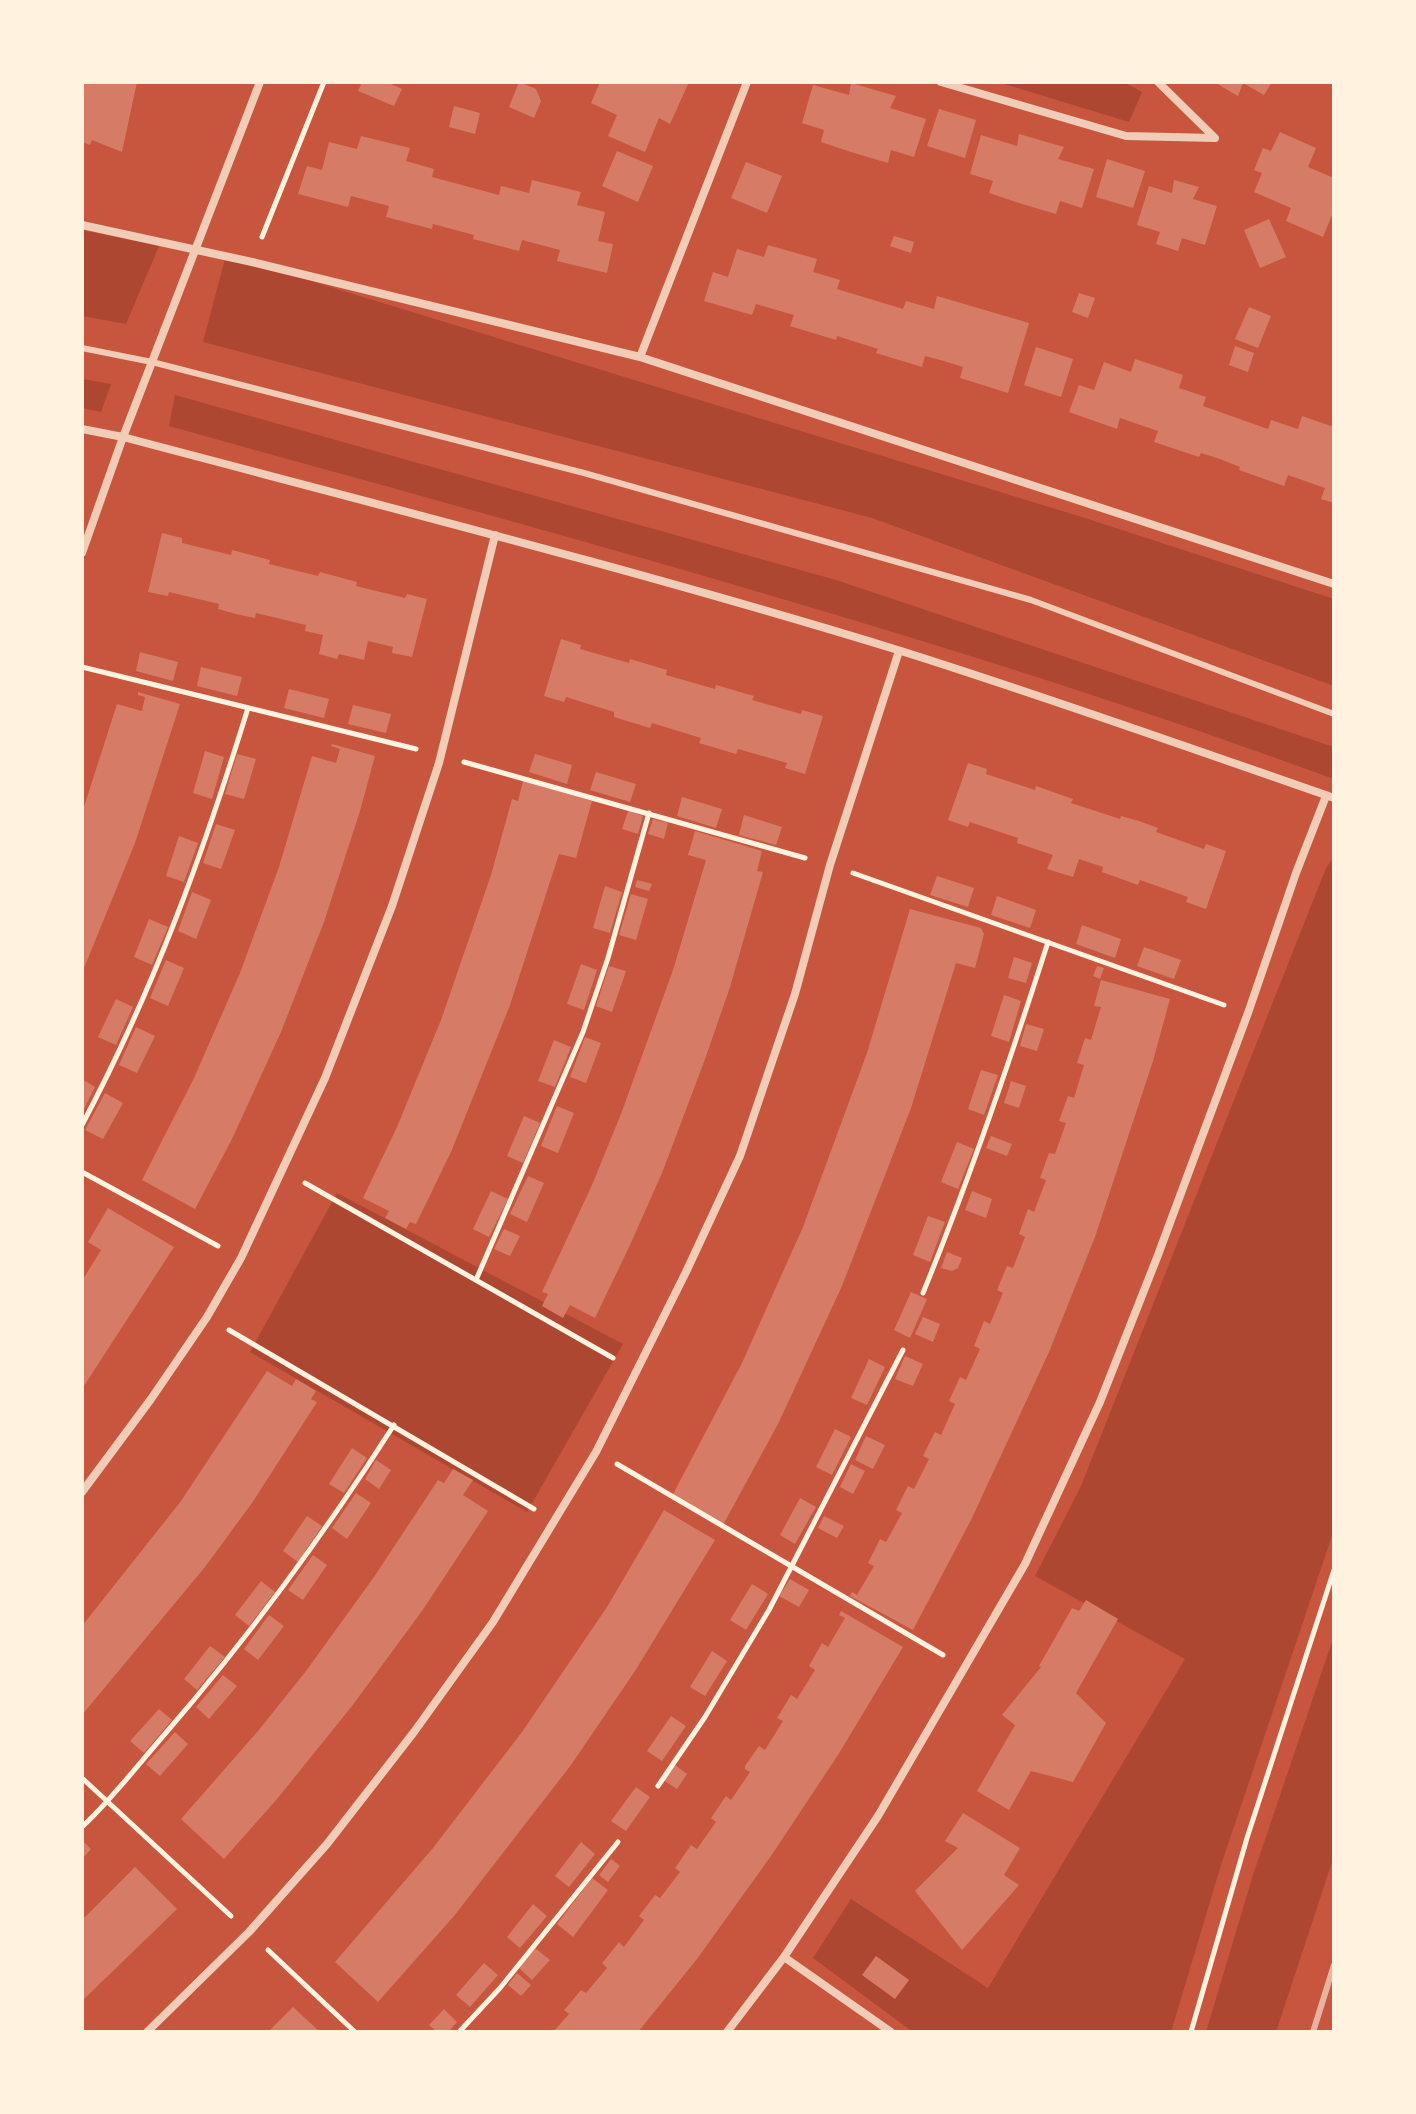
<!DOCTYPE html>
<style>
body{margin:0}
#map{position:relative;width:1416px;height:2114px;overflow:hidden;background:#c8553d;font-family:"Noto Serif",serif}
canvas{display:block}
.frame{position:absolute;inset:0;border:84px solid #fff3e0;pointer-events:none}
</style>
<div id="map">
<canvas width="1416" height="2114"></canvas>
<div class="frame"></div>
</div>
<script>
const ctx = document.querySelector('canvas').getContext('2d');
ctx.lineJoin = 'round';
function paint(path, color) {
  ctx.fillStyle = color;
  ctx.fill(path, 'evenodd');
}
function strokePath(path, color, width, dash) {
  ctx.strokeStyle = color;
  ctx.lineWidth = width;
  ctx.lineCap = dash ? 'butt' : 'round';
  ctx.setLineDash(dash || []);
  ctx.stroke(path);
}
paint(new Path2D(`
 M998 82H1124L1142 92 1129 122Z
 M82 230 159 246 126 324 82 316Z
 M226 255 1085 518 1334 599V686L872 518 203 342Z
 M82 379 111 384 101 412 82 408Z
 M175 395 836 580 1334 747V779C953 639 560 535 169 426Z
 M1334 857V1530L1221 1865 1171 2032H913L813 1958 851 1899 988 1988 1185 1659 1035 1576 1081 1486 1326 868Z
 M337 1193 623 1344 527 1512 250 1352Z
 M1334 1636V1856L1276 2032H1206L1253 1875Z`), '#ae4732');
paint(new Path2D(`
 M82 82H137L122 152 92 140 90 145 82 142Z
 M362 82H387L402 89 394 106 358 91Z
 M519 82 536 89 541 101 534 118 509 107Z
 M600 82H689L670 124 659 118 645 152 608 136 617 115 591 103Z
 M1214 82H1272L1264 95 1243 83 1238 96Z
 M851 83 896 96 890 108 926 119 914 157 891 150 888 163 854 153 821 142 824 130 802 123 813 85 849 95Z
 M454 106 480 113 475 134 449 127Z
 M939 109 976 120 965 158 927 146Z
 M1280 132 1316 148 1308 167 1334 178V210L1323 237 1286 221 1291 208 1254 192 1262 173 1254 170 1263 148 1271 151Z
 M1019 134 1064 147 1058 159 1094 169 1082 208 1060 201 1056 214 1022 204 989 193 993 181 970 174 981 135 1017 146Z
 M361 136 410 148 406 161 434 169 432 177 499 195 501 186 529 193 532 180 581 192 577 205 605 212 598 241 613 244 607 273 557 261 560 250 522 240 519 251 473 239 474 235 433 224 432 229 386 217 389 206 351 196 348 207 298 194 307 166 322 170 329 142 357 149Z
 M617 151 653 166 638 202 602 186Z
 M1107 159 1145 171 1133 208 1096 197Z
 M746 162 782 176 767 213 731 198Z
 M1174 180 1199 187 1193 199 1217 206 1205 245 1182 238 1178 251 1156 244 1160 232 1137 225 1149 186 1172 193Z
 M1269 219 1286 257 1260 268 1244 230Z
 M894 236 914 242 911 253 890 246Z
 M768 245 817 259 813 272 840 280 837 289 903 309 906 301 934 309 937 296 1029 323 1008 393 960 378 963 367 944 361 925 356 922 367 876 353 878 349 837 336 836 340 790 326 794 315 756 304 752 315 704 301 713 272 728 277 737 249 764 257Z
 M1079 293 1095 298 1088 318 1072 312Z
 M1249 307 1271 316 1258 348 1235 339Z
 M1235 346 1254 353 1248 372 1229 365Z
 M1036 347 1073 359 1061 397 1024 385Z
 M1135 359 1183 375 1179 388 1206 397 1203 406 1268 429 1271 420 1298 429 1302 416 1334 427V503L1321 499 1325 488 1288 475 1284 486 1239 470 1240 467 1220 459 1201 453 1199 457 1154 442 1158 431 1120 418 1117 429 1069 412 1079 385 1094 390 1104 362 1131 372Z
 M162 533 182 538V543L231 555 232 550 270 560 269 564 318 576 320 572 357 582 356 586 405 598 407 594 427 599 412 657 392 653 393 647 368 641 364 660 339 654 337 659 319 654 323 635 305 631 306 625 256 613 255 618 236 614 218 609 219 604 169 592 168 596 148 592Z
 M561 639 581 645 580 649 629 663 630 659 667 670 666 675 715 689 716 685 754 696 752 700 801 714 802 710 823 716 805 774 785 768 787 763 738 749 736 754 699 743 701 738 652 723 650 728 614 717V712L566 697 564 702 544 696Z
 M140 652 178 662 173 681 136 671Z
 M201 667 242 677 237 696 197 686Z
 M289 689 329 699 324 718 284 708Z
 M138 692 180 704 135 843 82 973V813L117 704 142 711 145 697 138 695Z
 M353 705 391 714 386 733 348 724Z
 M332 744 375 756 360 811 324 922 281 1032 232 1139 195 1209 142 1180 194 1078 240 973 279 867 312 756 336 763 340 749 331 746Z
 M205 751 224 757 212 799 193 793Z
 M237 754 256 759 244 799 225 794Z
 M535 754 572 765 567 784 529 772Z
 M968 763 987 769 986 774 1035 790 1036 786 1073 799 1071 803 1120 819 1121 816 1139 821 1158 828 1156 832 1204 849 1206 844 1226 851 1206 909 1186 902 1188 897 1140 880 1138 885 1102 872 1103 867 1079 859 1073 877 1047 869 1053 855 1017 843 1018 838 970 822 968 827 948 820Z
 M596 772 636 784 630 802 590 790Z
 M523 781 592 801 576 858 559 854 510 1005 451 1152 416 1224 410 1222 406 1229 385 1218 389 1211 363 1198 397 1127 441 1020 491 875 512 799 518 801Z
 M682 797 722 809 716 828 677 816Z
 M628 811 643 816 638 834 622 829Z
 M744 815 782 827 776 845 739 835Z
 M653 819 668 823 664 839 648 834Z
 M216 824 235 830 221 869 203 863Z
 M695 831 762 851 757 871 763 872 730 987 704 1062 662 1173 630 1245 595 1318 570 1305 563 1318 542 1306 548 1294 542 1292 592 1185 621 1114 673 970 706 860 688 855Z
 M179 836 198 843 184 882 166 876Z
 M937 876 974 888 968 907 930 895Z
 M637 880 652 884 649 891 635 887Z
 M605 886 622 892 610 933 593 928Z
 M192 892 211 900 196 939 178 931Z
 M631 894 648 899 636 940 619 935Z
 M997 896 1036 910 1030 928 991 915Z
 M910 909 981 928 984 934 975 968 956 963 911 1108 842 1286 778 1424 723 1525 672 1496 742 1363 803 1227 867 1053Z
 M149 919 168 927 152 965 134 957Z
 M1082 925 1121 939 1115 958 1076 944Z
 M1144 947 1181 960 1174 979 1137 966Z
 M1014 957 1032 963 1026 983 1008 978Z
 M166 960 184 968 168 1006 150 998Z
 M581 964 597 970 584 1010 567 1004Z
 M609 966 626 971 612 1012 596 1006Z
 M1097 966 1104 968 1100 979 1093 976Z
 M1101 980 1170 999 1153 1061 1095 1237 1049 1352 971 1520 913 1630 850 1596 852 1592 857 1595 874 1566 868 1563 880 1539 886 1542 902 1513 896 1510 908 1486 914 1489 929 1459 923 1456 935 1432 941 1435 955 1404 949 1401 960 1377 966 1380 980 1349 974 1346 984 1321 990 1324 1003 1293 997 1290 1007 1266 1013 1268 1025 1237 1019 1234 1028 1209 1034 1212 1046 1180 1040 1178 1049 1153 1055 1154 1066 1123 1059 1121 1068 1096 1074 1098 1084 1065 1077 1063 1085 1038 1091 1040 1101 1007 1094 1006Z
 M1004 995 1021 1001 1009 1042 991 1036Z
 M116 999 133 1007 116 1045 98 1037Z
 M1026 1024 1044 1029 1037 1051 1020 1046Z
 M136 1027 155 1036 137 1073 119 1065Z
 M585 1037 601 1043 586 1083 570 1077Z
 M554 1040 571 1047 555 1087 538 1081Z
 M981 1070 998 1075 984 1115 968 1109Z
 M82 1079 95 1087 82 1113Z
 M1011 1081 1026 1086 1019 1108 1004 1103Z
 M105 1093 123 1103 103 1139 85 1130Z
 M557 1106 574 1113 558 1153 541 1146Z
 M524 1116 540 1123 523 1163 507 1156Z
 M991 1136 1012 1144 1007 1156 986 1148Z
 M957 1142 974 1149 958 1189 941 1182Z
 M528 1176 544 1183 527 1222 510 1214Z
 M491 1191 508 1199 489 1237 473 1229Z
 M972 1191 992 1199 986 1218 965 1210Z
 M108 1208 174 1247 82 1389V1281L101 1250 88 1242Z
 M928 1216 945 1222 930 1262 913 1255Z
 M504 1229 520 1236 510 1256 494 1249Z
 M947 1252 962 1258 958 1268 952 1271 941 1268Z
 M911 1292 927 1299 910 1338 894 1330Z
 M923 1317 940 1324 933 1342 915 1334Z
 M905 1356 923 1364 913 1386 895 1379Z
 M869 1359 885 1367 867 1405 851 1398Z
 M267 1371 292 1386 296 1379 316 1391 311 1399 317 1402 252 1503 205 1567 82 1715V1626L181 1501Z
 M835 1429 851 1437 832 1475 816 1467Z
 M866 1436 885 1445 873 1469 855 1460Z
 M352 1448 367 1458 344 1493 329 1484Z
 M376 1460 391 1470 379 1489 365 1479Z
 M851 1464 865 1471 853 1494 840 1487Z
 M453 1469 473 1480 463 1495 488 1511 422 1611 352 1706 277 1799 224 1859 181 1819 258 1731 306 1671 374 1577 438 1480 444 1483Z
 M356 1493 371 1503 347 1539 332 1528Z
 M800 1498 816 1507 795 1544 780 1535Z
 M664 1510 715 1540 635 1671 571 1765 454 1916 378 2002 335 1962 433 1848 522 1732 607 1607Z
 M307 1516 322 1526 298 1562 283 1551Z
 M824 1516 844 1526 837 1538 818 1528Z
 M313 1555 327 1565 303 1600 288 1590Z
 M790 1579 809 1590 799 1607 779 1596Z
 M261 1581 275 1592 249 1626 235 1615Z
 M752 1584 768 1594 746 1630 730 1620Z
 M1086 1600 1118 1619 1076 1693 1106 1723 1073 1782 1031 1771 1009 1810 977 1791 1015 1725 1002 1715 1041 1667 1039 1666 1072 1608 1079 1611Z
 M841 1611 903 1647 838 1755 771 1856 697 1959 638 2032H553L569 2014 564 2010 566 2008 581 1990 586 1993 607 1968 602 1963 604 1961 619 1942 624 1947 644 1920 639 1916 655 1895 660 1898 680 1872 675 1868 691 1845 697 1849 716 1822 711 1818 726 1796 731 1800 750 1772 745 1769V1766L759 1746 765 1750 783 1721 777 1718 791 1695 797 1699 815 1670 809 1666 822 1643 828 1647 845 1618 839 1615Z
 M269 1615 284 1626 258 1660 244 1649Z
 M210 1646 225 1657 197 1690 184 1679Z
 M712 1651 727 1661 705 1696 690 1687Z
 M223 1675 237 1686 209 1719 196 1707Z
 M159 1709 172 1720 144 1753 130 1741Z
 M671 1716 686 1726 662 1761 647 1751Z
 M175 1732 188 1744 160 1776 146 1764Z
 M674 1764 687 1774 677 1789 663 1780Z
 M636 1787 650 1797 626 1831 611 1821Z
 M963 1813 1020 1848 1004 1875 1019 1885 962 1950 915 1891 958 1848 945 1841Z
 M82 1840 91 1849 82 1859Z
 M581 1842 595 1854 569 1887 555 1876Z
 M611 1859 620 1866 608 1882 599 1875Z
 M135 1867 177 1909 82 2001V1920Z
 M592 1878 608 1890 573 1937 557 1924Z
 M533 1904 547 1916 520 1948 507 1937Z
 M535 1948 550 1960 532 1980 519 1968Z
 M876 1956 909 1980 895 1999 862 1975Z
 M484 1963 498 1975 470 2007 456 1995Z
 M517 1973 531 1985 521 1996 508 1985Z
 M293 2007 320 2032H268Z
 M444 2009 457 2022 448 2032H437L429 2025Z`), '#d67c66');
strokePath(new Path2D(`
 M262 237 324 82
 M82 667 416 749
 M464 762 805 858
 M853 873 1224 1005
 M82 1125C154 989 203 854 248 708
 M82 1172 218 1246
 M305 1183 613 1358
 M476 1280 583 1032 608 958 649 813
 M923 1293C970 1178 1010 1061 1048 942
 M229 1330 534 1509
 M617 1464 943 1655
 M82 1778 231 1916
 M658 1786 705 1717 769 1610 903 1350
 M82 1827C112 1799 137 1766 164 1735 250 1636 323 1536 394 1425
 M268 1950 355 2032
 M459 2032 500 1988 618 1842
 M1191 2032 1247 1838 1334 1570`), '#fff3e0', 5);
strokePath(new Path2D(`
 M82 348 152 362 584 473 1031 600 1334 714`), '#f1ccb7', 6);
strokePath(new Path2D(`
 M941 82 1126 136 1215 138 1158 82
 M82 225 252 262 640 357 1334 584
 M640 357 747 82
 M82 429 123 437C383 506 644 572 901 651 1047 697 1190 748 1334 798
 M82 553 123 437 260 82
 M82 1492 151 1399 207 1317 241 1258 325 1078 392 906 439 763 495 535
 M784 1957 891 2032
 M147 2032 249 1932 327 1844 414 1732 493 1622 596 1452 686 1272 740 1156 795 994 830 865 899 651
 M727 2032 784 1957 878 1816 1025 1564 1100 1402 1158 1255 1248 1013 1296 873 1326 796`), '#f1ccb7', 8);
strokePath(new Path2D(`
 M1313 2032 1334 1965`), '#e9b49f', 6);
</script>
